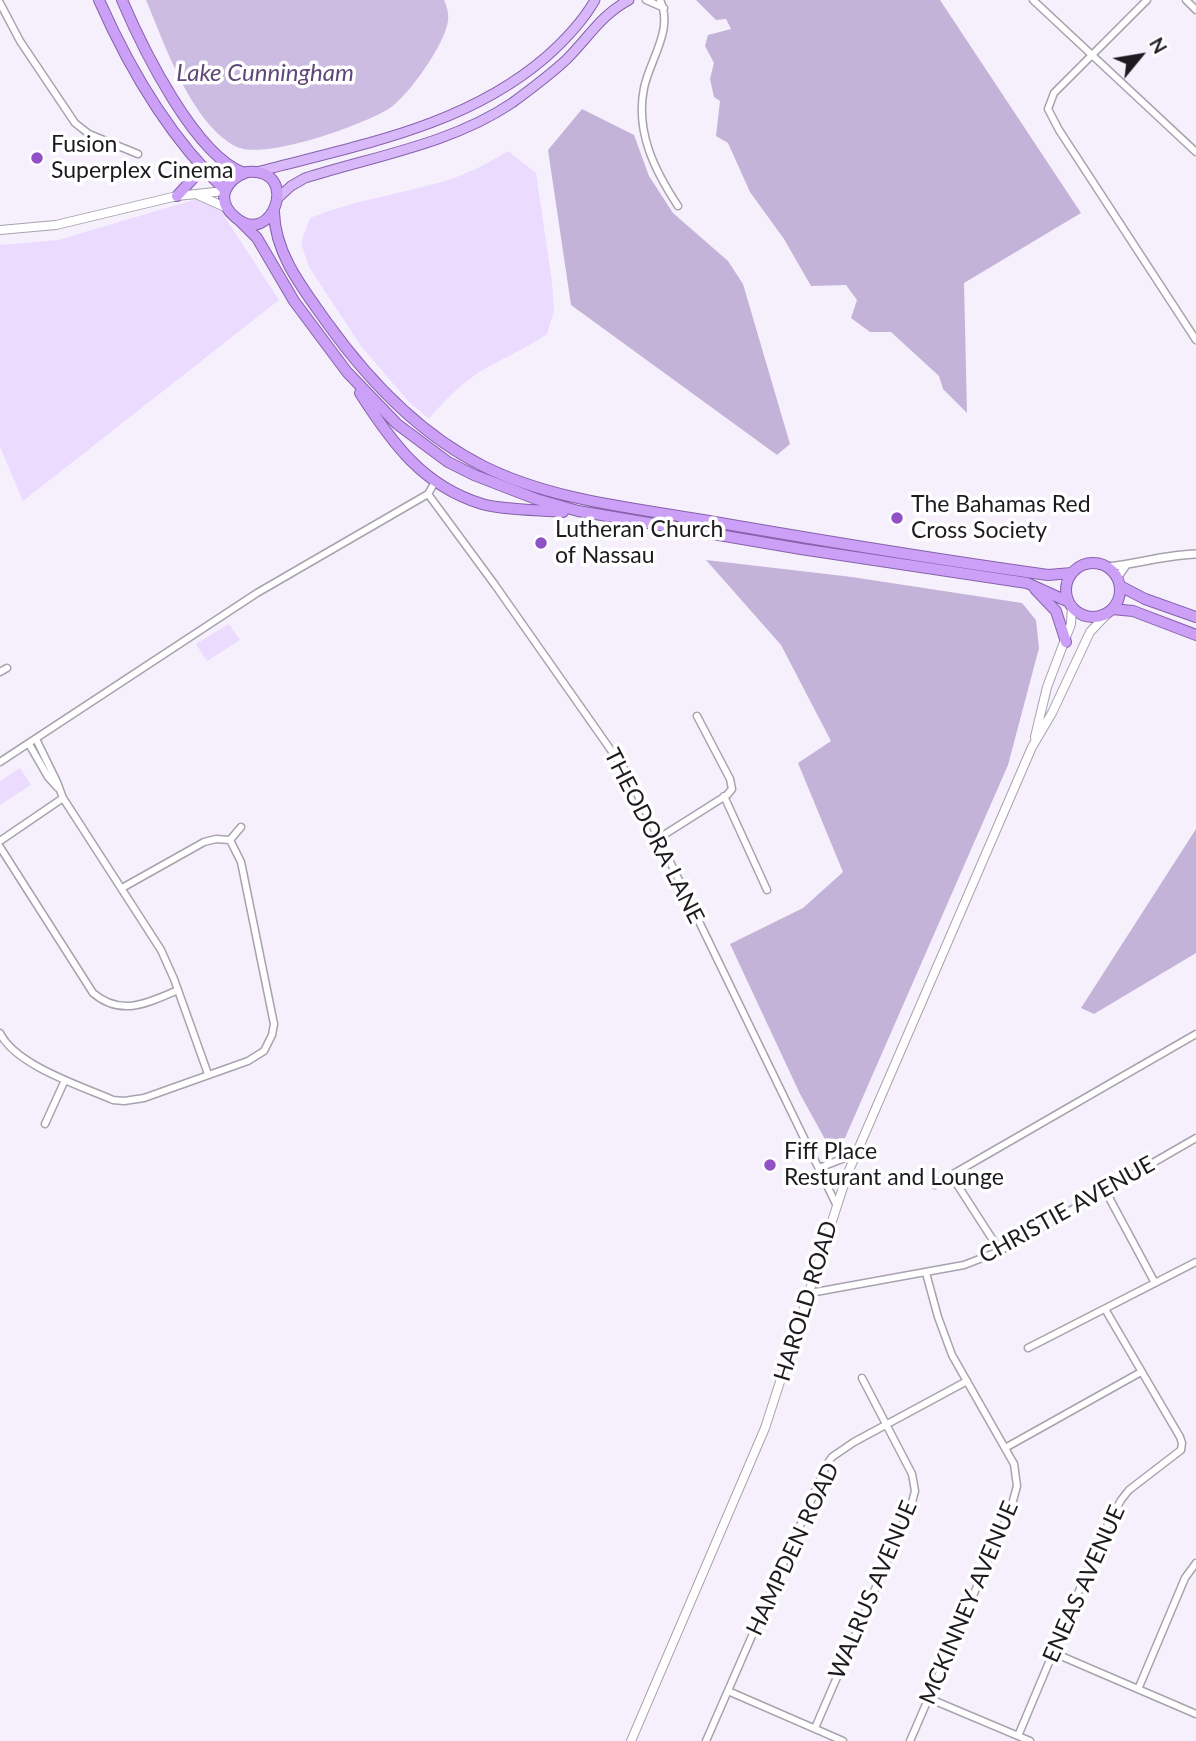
<!DOCTYPE html>
<style>
body{margin:0}
#map{position:relative;width:1196px;height:1741px;overflow:hidden;background:#f6f0fd;font-family:Lato,sans-serif}
canvas{display:block}
.north{position:absolute;left:1105px;top:21px;width:70px;height:70px;-webkit-text-stroke:5px #fff;paint-order:stroke;rotate:60deg;font-size:19px;font-weight:700;line-height:28px;text-align:center;color:#1d1b1f}
.north::after{content:'';display:block;margin:auto;width:24px;height:32px;background:#1d1b1f;clip-path:polygon(50% 0,100% 100%,50% 72%,0 100%)}
</style>
<div id="map">
<canvas width="1196" height="1741"></canvas>
<div class="north">N</div>
</div>
<script>
const ctx = document.querySelector('canvas').getContext('2d');
ctx.lineJoin = 'round';
function paint(path, color) {
  ctx.fillStyle = color;
  ctx.fill(path, 'evenodd');
}
function strokePath(path, color, width, dash) {
  ctx.strokeStyle = color;
  ctx.lineWidth = width;
  ctx.lineCap = dash ? 'butt' : 'round';
  ctx.setLineDash(dash || []);
  ctx.stroke(path);
}
function label(font, color, halo, rows, align = 'center') {
  ctx.font = font + ' Lato,sans-serif';
  ctx.lineWidth = 7;
  ctx.setLineDash([]);
  ctx.textBaseline = 'middle';
  ctx.strokeStyle = halo;
  ctx.fillStyle = color;
  for (const [text, x, y, turn = 0] of rows) {
    ctx.save();
    ctx.translate(x, y);
    ctx.rotate((+turn || 0) * Math.PI / 180);
    ctx.textAlign = isNaN(turn) ? turn : align;
    if (halo) ctx.strokeText(text, 0, 0);
    ctx.fillText(text, 0, 0);
    ctx.restore();
  }
}
paint(new Path2D(`
 M508 151 536 173 552 282 554 311 547 334C528 347 508 356 488 367 466 379 445 399 429 419L409 402 361 346 309 267 301 243 310 218C354 200 400 194 445 181 468 174 488 163 508 151Z
 M197 199 217 205 279 300 23 501 0 447V245L58 240Z
 M229 624 240 640 207 661 196 644Z
 M20 768 31 785 0 805V781Z`), '#ebdbfe');
paint(new Path2D(`
 M696 0H940L1081 213 964 283 967 413 943 389 939 376 891 332H870L851 318 857 300 846 285 811 286 784 239 750 192 728 143 716 136 720 101 714 97 710 79 714 63 705 46 708 35 731 29 726 19 716 20Z
 M582 109 634 135 649 176 673 213 728 261 743 284 790 444 777 455 571 305 548 150Z
 M706 560 852 577 1022 603 1036 620 1039 648 1008 765 845 1138 826 1141 800 1094 730 944 803 908 843 872 798 763 831 741 781 645Z
 M1196 829V953L1094 1014 1081 1008Z`), '#c4b3d8');
paint(new Path2D(`
 M146 0H444C447 7 449 13 448 21 445 44 409 95 390 108 364 125 265 160 237 147 192 125 165 45 146 0Z`), '#cdbce1');
const minor = new Path2D(`
 M646 0 664 8
 M660 0C674 30 650 59 644 88 635 132 655 171 678 206
 M1033 0 1196 152
 M1147 0 1054 93 1048 109 1059 130 1196 340
 M1186 0 1196 10
 M0 3 20 41 75 123 89 134 138 154
 M428 494 495 585 627 773 836 1204
 M0 672 7 668
 M36 739 57 782 63 798 161 950 174 979 208 1074
 M29 744 48 777 58 788
 M0 762 257 593 428 494 435 482
 M724 796 767 890
 M659 838 727 795 732 789 730 779 697 716
 M230 840 241 827
 M0 841 63 798
 M0 847 93 993C121 1017 148 1003 178 990
 M0 1033C15 1065 81 1086 113 1100L124 1101 144 1098 248 1061 264 1051 272 1035 274 1024 241 862 230 840 216 839 204 842 122 888
 M45 1124 65 1080
 M819 1168 857 1153
 M951 1175 1000 1251
 M934 1185 1196 1034
 M1105 1190 1155 1283
 M810 1293 964 1265 1000 1251 1196 1138
 M1028 1348 1196 1262
 M1005 1448 1141 1372
 M1054 1653 1196 1714
 M1139 1687 1185 1578 1196 1563
 M728 1691 843 1741
 M928 1698 1030 1741
 M815 1728 911 1506 915 1491 912 1474 862 1378
 M1018 1736 1103 1534 1121 1500 1129 1490 1181 1450 1182 1443 1180 1437 1105 1309
 M706 1741 827 1464 832 1457 854 1442 967 1381
 M910 1741 1011 1508 1017 1486 1014 1464 952 1355 938 1317 926 1273`);
const tertiary = new Path2D(`
 M1106 567C1138 564 1163 555 1196 554
 M1117 578 1126 565`);
const secondary = new Path2D(`
 M198 195 227 208
 M0 230 56 225 177 196 224 191
 M1035 737 1047 687 1071 624 1072 606
 M631 1741 765 1428 847 1175 1032 747 1052 713 1090 632 1108 613`);
const primary = new Path2D(`
 M257 172C358 145 465 127 546 57 564 41 583 21 595 0
 M278 198 291 186 305 178C375 156 451 144 512 103 531 89 550 75 567 59 588 38 602 14 629 0`);
const trunk = new Path2D(`
 M99 0C129 68 169 137 224 189
 M122 0C142 47 195 156 244 173
 M247 172C302 167 272 250 235 217 215 200 225 180 247 172Z
 M177 196 197 174 198 164
 M274 212C275 255 304 290 328 324 369 381 419 434 483 466 551 500 629 507 703 520 818 540 933 559 1048 575L1072 573
 M240 221 257 238 294 301 347 372 397 424 448 462 474 475 536 499 578 511 801 549 1027 583 1069 602
 M360 393C392 443 423 486 482 504 501 510 542 510 563 512
 M1066 590a27 27 0 1 1 54 0a27 27 0 1 1-54 0Z
 M1120 586 1145 599 1196 617
 M1035 589 1056 611 1066 642
 M1112 609 1133 611 1196 635`);
strokePath(minor, '#a8a2af', 9);
strokePath(tertiary, '#a8a2af', 10);
strokePath(secondary, '#a8a2af', 10);
strokePath(primary, '#8662aa', 11);
strokePath(trunk, '#8662aa', 12);
strokePath(minor, '#fff', 6);
strokePath(tertiary, '#fff', 7);
strokePath(secondary, '#fff', 8);
strokePath(primary, '#d9b8f9', 9);
strokePath(trunk, '#cca0f7', 10);
for (const [x, y, r, color] of [
 [37,158,7,"#9051c7"],
 [897,518,7,"#9051c7"],
 [541,543,7,"#9051c7"],
 [770,1165,7,"#9051c7"]
]) {
  const dot = new Path2D();
  dot.arc(x, y, r, 0, 2 * Math.PI);
  ctx.fillStyle = color;
  ctx.fill(dot);
  strokePath(dot, '#fff', 2.5);
}
label('23px', '#1d1b1f', '#fff', [
 ["Fusion",51,145],
 ["Superplex Cinema",51,171],
 ["The Bahamas Red",911,505],
 ["Cross Society",911,531],
 ["Lutheran Church",555,530],
 ["of Nassau",555,556],
 ["Fiff Place",784,1152],
 ["Resturant and Lounge",784,1178]
], 'left');
label('23px', '#1d1b1f', '#fff', [
 ["THEODORA LANE",654,836,63],
 ["CHRISTIE AVENUE",1067,1210,-29],
 ["HAROLD ROAD",806,1301,-73],
 ["HAMPDEN ROAD",793,1549,-65],
 ["ENEAS AVENUE",1084,1584,-66],
 ["WALRUS AVENUE",873,1590,-67],
 ["MCKINNEY AVENUE",969,1603,-67]
]);
label('italic 24px', '#5f4779', '#fff', [
 ["Lake Cunningham",265,73]
]);
</script>
